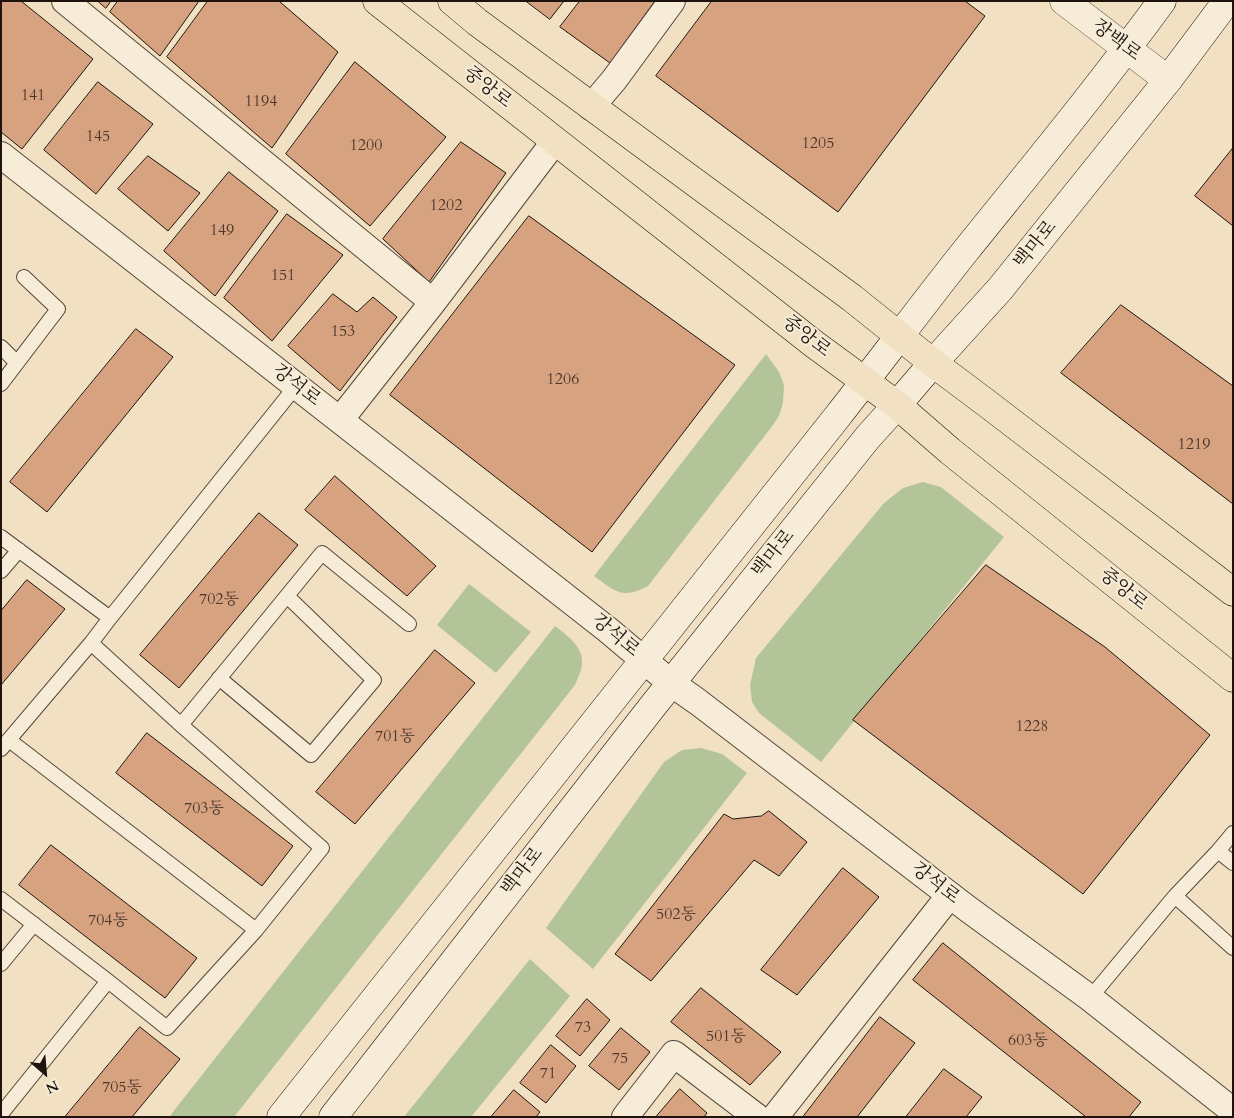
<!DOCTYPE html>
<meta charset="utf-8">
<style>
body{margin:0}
#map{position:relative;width:1234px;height:1118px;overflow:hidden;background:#f1e1c2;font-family:Cardo,serif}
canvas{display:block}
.frame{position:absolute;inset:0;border:2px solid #1f130d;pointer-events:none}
.north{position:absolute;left:20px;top:1048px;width:50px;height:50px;-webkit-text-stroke:4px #f6ecd7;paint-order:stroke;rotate:153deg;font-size:14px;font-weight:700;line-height:20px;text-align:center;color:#1f130d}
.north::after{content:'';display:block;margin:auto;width:18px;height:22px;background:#1f130d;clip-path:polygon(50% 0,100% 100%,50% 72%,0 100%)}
</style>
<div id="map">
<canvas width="1234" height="1118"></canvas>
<div class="frame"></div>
<div class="north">N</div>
</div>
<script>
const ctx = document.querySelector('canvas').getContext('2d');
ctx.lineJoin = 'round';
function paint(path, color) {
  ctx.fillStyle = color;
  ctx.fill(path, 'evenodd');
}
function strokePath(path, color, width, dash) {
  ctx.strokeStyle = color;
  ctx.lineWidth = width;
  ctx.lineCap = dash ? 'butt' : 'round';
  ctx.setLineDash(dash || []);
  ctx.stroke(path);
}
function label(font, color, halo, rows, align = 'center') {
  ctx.font = font + ' Cardo,"Noto Serif KR",serif';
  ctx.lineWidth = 4;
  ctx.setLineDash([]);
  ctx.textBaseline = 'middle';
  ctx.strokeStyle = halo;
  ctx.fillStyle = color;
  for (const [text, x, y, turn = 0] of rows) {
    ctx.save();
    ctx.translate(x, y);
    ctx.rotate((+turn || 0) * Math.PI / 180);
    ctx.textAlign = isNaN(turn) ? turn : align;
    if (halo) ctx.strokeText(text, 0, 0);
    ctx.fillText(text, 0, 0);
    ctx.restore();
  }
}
paint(new Path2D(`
 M766 354 779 372 784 385 783 403 779 416 770 429 648 586C622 600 615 591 594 576Z
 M923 482 941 487 1004 537 821 762 759 713 752 702 750 685 756 658 884 503 903 488Z
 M469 584 531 632 496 673 437 625Z
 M555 626C569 637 587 649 581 670 579 675 577 680 575 685L234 1117H169Z
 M701 748 722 754 747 773 593 969 546 928 664 762 682 750Z
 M530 959 570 996 471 1117H404Z`), '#b3c498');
const building = new Path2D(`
 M1 1H21L93 59 22 149 1 132Z
 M98 1H111L106 8Z
 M118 1H199L160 56 110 12Z
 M208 1H279L338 52 272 148 167 57Z
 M526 1H564L550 19Z
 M580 1H655L610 63 560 27Z
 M712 1H965L985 16 838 212 656 76Z
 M355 62 446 137 370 226 286 154Z
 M98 82 153 124 96 194 44 150Z
 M461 142 506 173 429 282 383 239Z
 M1233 148V226L1195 196Z
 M148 156 200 193 168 231 118 189Z
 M229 172 278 211 215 296 164 251Z
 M287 214 343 255 272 341 224 298Z
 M529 216 735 365 592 552 390 395Z
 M333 294 357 312 373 297 397 317 340 391 288 346Z
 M1121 305 1233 386V504L1061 373Z
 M136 329 173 357 47 512 10 482Z
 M335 476 436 566 407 596 305 510Z
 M259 513 298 545 179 688 140 655Z
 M986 565 1105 647 1210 735 1083 894 853 720Z
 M27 580 65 609 1 685V611Z
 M435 650 475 683 355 824 316 792Z
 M147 733 293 846 262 886 116 773Z
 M769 811 807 842 779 876 754 860 651 981 615 954 724 814 733 819 761 816Z
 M51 845 197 958 165 998 19 885Z
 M843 868 879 897 797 995 761 970Z
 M943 943 1141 1102 1129 1117H1086L913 980Z
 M701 988 781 1052 750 1085 671 1022Z
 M587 999 610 1020 580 1056 556 1036Z
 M880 1017 915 1043 857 1117H803Z
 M140 1027 180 1059 132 1117H65Z
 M621 1028 650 1052 619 1090 589 1066Z
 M551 1045 576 1066 546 1103 520 1083Z
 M944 1069 982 1097 966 1117H906Z
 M680 1089 707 1113 704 1117H656Z
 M514 1090 540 1112 536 1117H491Z`);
paint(building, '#d7a280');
strokePath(building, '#1f130d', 1);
const service = new Path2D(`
 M1 347 17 363
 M1 384 58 309 24 277
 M1 537 110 618 296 386
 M1 571 19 550
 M219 678 311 755 374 680 287 596
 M181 725 322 553 409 624
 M9 740 256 930
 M1 749 91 643 110 618
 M1233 833 1218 851 1233 863
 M1175 896 1233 948
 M1 899 108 981 167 1028 256 930 322 848 181 725 91 643
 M1 964 34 924
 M1090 998 1175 896 1218 851
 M1 1114 108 981`);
const minor = new Path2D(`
 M65 1 433 302
 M591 107 614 80 672 1
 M1 155 608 630 671 683 698 702 968 909 1090 998 1233 1111
 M340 420 433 302 555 141
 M625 1117 674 1054 757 1117
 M775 1117 950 895`);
const tertiary = new Path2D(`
 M1064 1 1168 80`);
const secondary = new Path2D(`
 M281 1117 837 417C881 361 923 304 967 249 1033 167 1100 86 1162 1
 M333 1117 652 707 868 437 897 405 933 363 1000 289 1168 80 1227 1`);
const primary = new Path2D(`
 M377 1 814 344 897 405 950 451 1233 678
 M452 1 477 22 852 298 933 363 989 405 1233 592`);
strokePath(service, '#54463a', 16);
strokePath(minor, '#54463a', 28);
strokePath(tertiary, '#54463a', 29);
strokePath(secondary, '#1f130d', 29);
strokePath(primary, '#1f130d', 29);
strokePath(service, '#f6ecd7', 14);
strokePath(minor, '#f6ecd7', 26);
strokePath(tertiary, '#f6ecd7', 28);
strokePath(secondary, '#f6ecd7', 28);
strokePath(primary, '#f1e1c2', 28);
label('16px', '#4d372a', null, [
 ["141",33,96],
 ["1194",261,102],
 ["145",98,137],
 ["1205",818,144],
 ["1200",366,146],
 ["1202",446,206],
 ["149",222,231],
 ["151",283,276],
 ["153",343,332],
 ["1206",563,380],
 ["1219",1194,445],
 ["702동",219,600],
 ["1228",1032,727],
 ["701동",395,737],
 ["703동",204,809],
 ["502동",676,915],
 ["704동",108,921],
 ["73",583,1028],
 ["501동",726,1037],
 ["603동",1028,1041],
 ["75",620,1059],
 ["71",548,1074],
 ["705동",122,1088]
]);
label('19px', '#1f130d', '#f6ecd7', [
 ["장백로",1116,41,37],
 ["중앙로",487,88,38],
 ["백마로",1036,245,-51],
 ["중앙로",806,337,38],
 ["강석로",296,386,38],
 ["백마로",774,554,-51],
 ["중앙로",1123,590,39],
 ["강석로",615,636,40],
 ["백마로",523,872,-52],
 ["강석로",935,884,38]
]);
</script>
